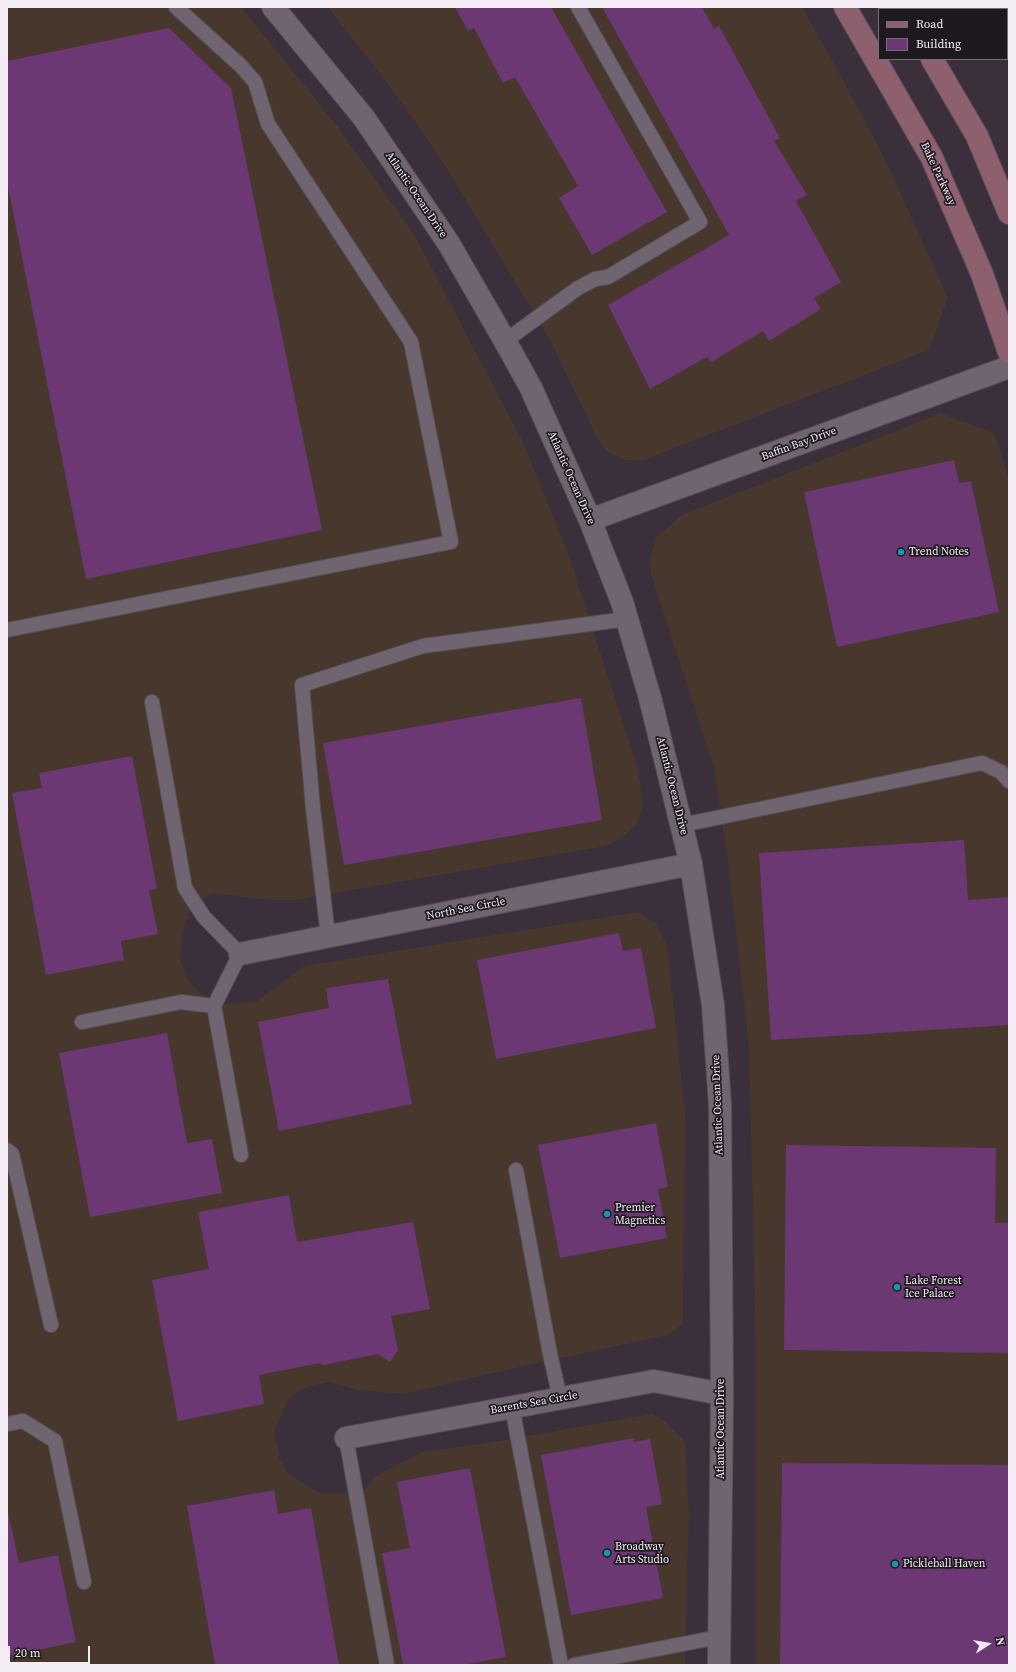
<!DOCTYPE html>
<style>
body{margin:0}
#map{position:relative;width:1016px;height:1672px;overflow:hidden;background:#3a2f3b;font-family:"Source Serif 4",serif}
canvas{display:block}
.frame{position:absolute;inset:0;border:8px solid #f3ecf4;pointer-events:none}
.legend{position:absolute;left:878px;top:8px;width:130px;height:52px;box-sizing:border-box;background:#1e191e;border:1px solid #736d74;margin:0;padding:5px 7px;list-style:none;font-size:12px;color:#f3ecf4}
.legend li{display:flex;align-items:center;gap:8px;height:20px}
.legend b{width:20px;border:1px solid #736d74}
.north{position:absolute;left:968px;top:1624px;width:40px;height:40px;-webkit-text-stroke:3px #1e191e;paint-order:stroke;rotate:78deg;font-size:11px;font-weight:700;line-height:16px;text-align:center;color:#f3ecf4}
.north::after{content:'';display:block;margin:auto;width:14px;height:18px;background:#f3ecf4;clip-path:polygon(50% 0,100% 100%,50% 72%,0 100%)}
.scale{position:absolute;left:8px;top:1646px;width:82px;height:18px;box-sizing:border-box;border:2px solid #f3ecf4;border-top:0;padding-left:5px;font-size:12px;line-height:14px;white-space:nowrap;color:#f3ecf4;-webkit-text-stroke:3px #1e191e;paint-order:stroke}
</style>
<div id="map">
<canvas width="1016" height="1672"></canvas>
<div class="frame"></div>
<ul class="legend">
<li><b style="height:5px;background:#8e5f6d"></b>Road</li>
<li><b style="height:11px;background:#6c3873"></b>Building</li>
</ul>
<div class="north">N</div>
<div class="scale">20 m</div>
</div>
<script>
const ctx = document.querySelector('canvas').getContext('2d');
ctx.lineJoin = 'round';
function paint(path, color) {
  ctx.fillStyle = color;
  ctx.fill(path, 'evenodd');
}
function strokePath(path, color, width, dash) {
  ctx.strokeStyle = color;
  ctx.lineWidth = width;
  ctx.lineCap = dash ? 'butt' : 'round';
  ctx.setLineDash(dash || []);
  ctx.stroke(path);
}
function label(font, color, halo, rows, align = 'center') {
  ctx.font = font + ' "Source Serif 4",serif';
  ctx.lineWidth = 3.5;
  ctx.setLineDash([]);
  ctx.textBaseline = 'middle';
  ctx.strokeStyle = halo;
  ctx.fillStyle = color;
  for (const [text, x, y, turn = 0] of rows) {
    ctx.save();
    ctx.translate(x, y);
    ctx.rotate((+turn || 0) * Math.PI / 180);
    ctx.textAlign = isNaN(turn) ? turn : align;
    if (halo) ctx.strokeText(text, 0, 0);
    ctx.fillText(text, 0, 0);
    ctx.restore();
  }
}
paint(new Path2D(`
 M7 7H241L338 127 415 236 523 442 569 556 638 769 643 805 636 825 623 837 606 846 295 900H269L214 893 201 900 190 911 183 931 180 960 188 980 202 995 224 1005 257 1001 304 966 637 912 656 923 667 946 685 1112 683 1324 668 1335 515 1368 404 1394 357 1390 329 1382 304 1388 287 1401 274 1432 280 1460 290 1475 321 1494H341L362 1492 378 1475 424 1451 480 1444 652 1414 666 1422 685 1442 689 1514 685 1665H7Z
 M328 7H802L841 76 885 159 948 298 929 350 641 461 625 460 608 452 598 440 551 342 446 167 417 124 386 82Z
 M941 413 995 434 1009 481V1665H756V1354L749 1047 728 861 714 768 651 574 650 557 656 537 682 515Z`), '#47372c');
paint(new Path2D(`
 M455 7H551L667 212 592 255 559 198 578 186 515 77 503 83 474 28 468 31Z
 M602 7H702L714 29 719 26 780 138 774 141 807 195 796 201 841 282 814 298 821 309 769 341 763 331 711 362 707 357 650 389 608 305 729 235Z
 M993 7H1009V32L1007 29V9H995Z
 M169 28 231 88 322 530 86 579 7 182V61Z
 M954 460 959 483 971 481 999 612 837 647 804 492Z
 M581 698 602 820 344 865 323 743Z
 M132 756 157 889 149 890 158 934 121 941 124 960 46 975 12 793 42 788 39 773Z
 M964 840 968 900 1009 897V1025L771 1040 759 853Z
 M619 933 623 951 641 948 656 1028 496 1059 477 960Z
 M388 979 412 1104 279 1131 258 1022 329 1008 326 988Z
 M167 1033 187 1143 212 1139 222 1193 90 1217 59 1053Z
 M656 1123 668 1187 658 1189 667 1238 560 1258 538 1145Z
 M786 1145 996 1148 995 1223H1009V1353L784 1350Z
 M289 1195 297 1242 413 1222 430 1309 391 1316 398 1350 390 1362 378 1354 323 1365 320 1363 259 1375 264 1404 178 1421 152 1280 209 1269 198 1212Z
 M634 1438V1442L650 1439 662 1504 646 1507 663 1598 571 1615 541 1455Z
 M782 1463 1009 1465V1665L780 1664Z
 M470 1468 506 1657 463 1665H403L382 1553 410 1548 397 1482Z
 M274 1490 278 1514 311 1508 339 1665H215L187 1506Z
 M7 1507 19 1563 58 1555 76 1642 7 1656Z`), '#6c3873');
const service = new Path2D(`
 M505 341 578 288 595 279 608 277 700 222 578 7
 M7 630 451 542 411 342 268 124 255 82 241 66 176 7
 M152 702 185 888 204 917 240 954 214 1006 241 1155
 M682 825 982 763 1001 772 1009 781
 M328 936 313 808 302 685 423 646 627 619
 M82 1022 181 1002 214 1006
 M7 1150 12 1154 51 1325
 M516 1170 550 1354 560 1398
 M512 1407 561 1665
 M7 1424 23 1421 55 1441 84 1582
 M346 1438 387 1665
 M574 1665 719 1637`);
const minor = new Path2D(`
 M240 954 691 864
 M346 1438 654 1381 722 1394`);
const tertiary = new Path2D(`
 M273 7 364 118 449 244 505 341 531 388 590 520 622 602 650 698 691 864 713 1005 720 1105 722 1394 719 1665
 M590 520 1009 367`);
const secondary = new Path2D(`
 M845 7 932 158 982 274 1009 352
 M902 7 904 9
 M932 59 977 136 1009 213`);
strokePath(service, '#584e59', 16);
strokePath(minor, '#584e59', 24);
strokePath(tertiary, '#584e59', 24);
strokePath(secondary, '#584e59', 24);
strokePath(service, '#706471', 14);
strokePath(minor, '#706471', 22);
strokePath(tertiary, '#706471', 22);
strokePath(secondary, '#8e5f6d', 22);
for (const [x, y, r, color] of [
 [901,552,4,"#0f9aa8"],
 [607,1214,4,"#0f9aa8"],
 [897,1287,4,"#0f9aa8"],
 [607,1553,4,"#0f9aa8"],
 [895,1564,4,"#0f9aa8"]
]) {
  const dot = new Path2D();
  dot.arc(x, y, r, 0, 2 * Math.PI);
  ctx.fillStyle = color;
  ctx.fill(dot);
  strokePath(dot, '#1e191e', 1.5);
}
label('11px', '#f3ecf4', '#1e191e', [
 ["Bake Parkway",938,174,65],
 ["Atlantic Ocean Drive",416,195,56],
 ["Baffin Bay Drive",799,444,-20],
 ["Atlantic Ocean Drive",571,478,66],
 ["Atlantic Ocean Drive",672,786,76],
 ["North Sea Circle",466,909,-11],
 ["Atlantic Ocean Drive",718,1105,-92],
 ["Barents Sea Circle",534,1403,-10],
 ["Atlantic Ocean Drive",721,1429,-90]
]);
label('11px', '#f3ecf4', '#1e191e', [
 ["Trend Notes",909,552],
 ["Premier",615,1208],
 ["Magnetics",615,1221],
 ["Lake Forest",905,1281],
 ["Ice Palace",905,1294],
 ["Broadway",615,1547],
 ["Arts Studio",615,1560],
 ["Pickleball Haven",903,1564]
], 'left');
</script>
